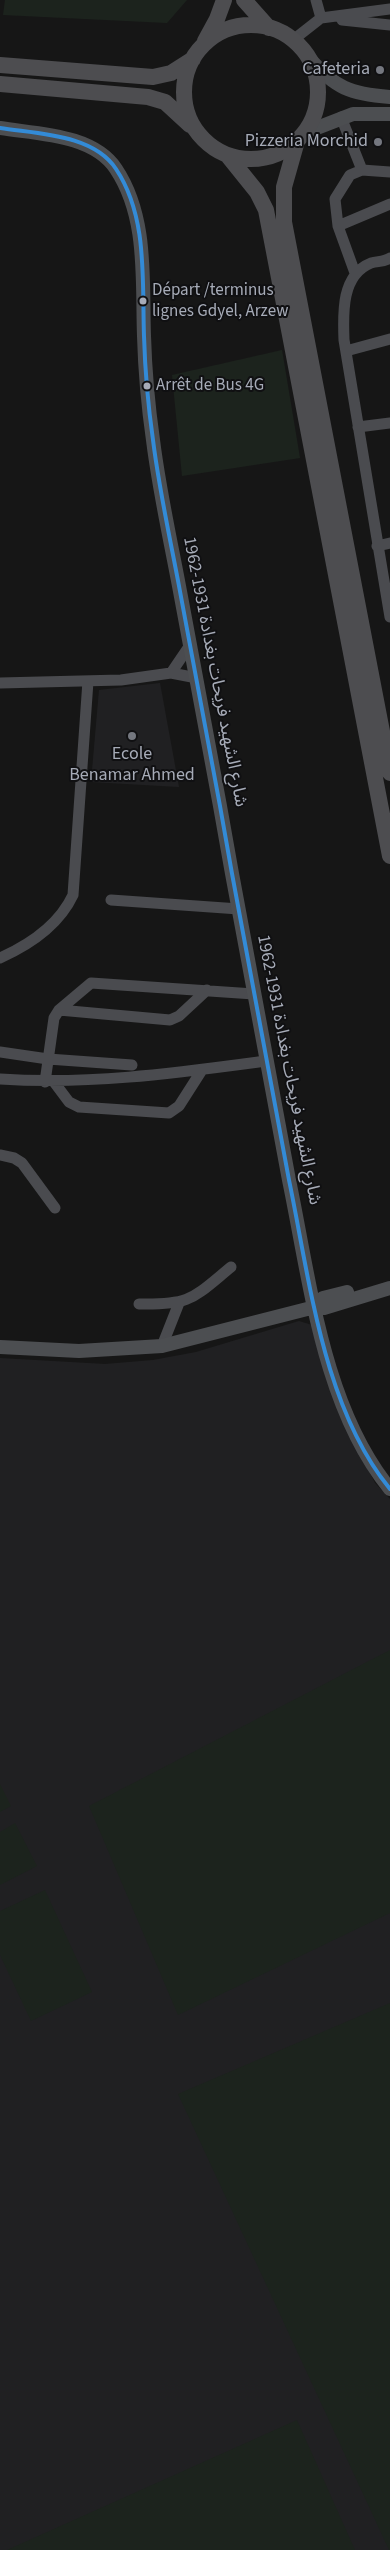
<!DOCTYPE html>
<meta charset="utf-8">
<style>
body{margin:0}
canvas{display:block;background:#161616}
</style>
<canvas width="390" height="2550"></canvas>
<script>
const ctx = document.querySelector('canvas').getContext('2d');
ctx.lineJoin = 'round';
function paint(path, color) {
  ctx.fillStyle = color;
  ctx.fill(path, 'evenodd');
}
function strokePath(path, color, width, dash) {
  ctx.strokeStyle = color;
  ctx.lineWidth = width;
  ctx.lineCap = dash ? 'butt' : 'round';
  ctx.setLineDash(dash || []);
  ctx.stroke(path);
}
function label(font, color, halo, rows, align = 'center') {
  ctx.font = font + ' "Source Sans 3","Noto Sans Arabic",sans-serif';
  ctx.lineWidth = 4;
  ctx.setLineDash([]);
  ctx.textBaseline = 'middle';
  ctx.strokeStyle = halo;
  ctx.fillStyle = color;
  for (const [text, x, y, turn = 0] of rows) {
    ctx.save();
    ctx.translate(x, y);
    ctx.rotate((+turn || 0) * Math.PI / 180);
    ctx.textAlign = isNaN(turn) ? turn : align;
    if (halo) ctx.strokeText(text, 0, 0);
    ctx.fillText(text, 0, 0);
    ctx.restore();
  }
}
paint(new Path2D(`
 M160 683 179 787 91 782 99 690Z
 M299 1321 312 1325 367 1467 375 1483 390 1499V2550H0V1358L105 1364 153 1360 196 1352Z`), '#202022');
paint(new Path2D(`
 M5 0H187L167 23 3 15Z
 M282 350 300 458 182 476 172 375Z
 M390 1650V1913L178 2015 89 1806Z
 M0 1784 11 1806 0 1812Z
 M15 1823 37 1866 0 1885V1832Z
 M45 1890 92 1992 31 2021 0 1955V1911Z
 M390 2003V2550H389L178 2094Z
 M297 2420 355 2550H7Z`), '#1c231d');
strokePath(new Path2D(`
 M316 0 321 18
 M342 20 390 25
 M293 40 321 18 390 9
 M341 117 362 170
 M338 226 390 204
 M390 258C384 262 378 261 371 263 341 275 343 314 344 340L390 617
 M355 273 338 226 335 199 350 175 362 170 390 172
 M346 351 390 339
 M358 427 390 423
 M377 546 390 543
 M171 673 190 645
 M0 683 121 680 171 673 197 678
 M111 900 239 909
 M0 958C29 945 59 925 73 895L88 681
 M59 1010 170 1020 179 1016 207 990
 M0 1052 48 1059 132 1065
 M0 1079C91 1085 176 1073 266 1061
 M45 1082 54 1018 59 1010 91 983 254 994
 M54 1082 69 1102 79 1107 169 1113 179 1106 202 1070
 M0 1155 14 1158 22 1163 55 1208
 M139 1304C191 1305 192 1299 231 1267
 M162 1346 179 1303`), '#4a4b4f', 11);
strokePath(new Path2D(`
 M309 58C335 88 350 94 390 97
 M0 128C37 134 93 134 116 169 148 217 142 280 144 336 145 370 148 405 153 440 159 489 170 538 179 586 193 660 207 733 220 806 242 931 265 1056 289 1180 310 1281 323 1407 390 1489
 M304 133 353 114H390
 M315 1307 323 1298 347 1292
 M0 1347 79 1351 162 1346 315 1307 324 1308 390 1288`), '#4c4e51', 14);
strokePath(new Path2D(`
 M244 0 269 28
 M184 92a67 67 0 1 1 134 0a67 67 0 1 1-134 0Z
 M205 41 217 19 224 0
 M0 65 153 77 171 73 193 59
 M0 84 148 97 165 102 190 125
 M297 141 284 187V222L390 773
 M228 156 257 192 266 210 390 856`), '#4d4d50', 16);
strokePath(new Path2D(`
 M0 128C37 134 93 134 116 169 148 217 142 280 144 336 145 370 148 405 153 440 159 489 170 538 179 586 193 660 207 733 220 806 242 931 265 1056 289 1180 310 1281 323 1407 390 1489`), '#338bd7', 4);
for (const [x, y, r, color] of [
 [380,70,5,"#74777f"],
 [378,142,5,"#74777f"],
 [143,301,4.5,"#a6abb7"],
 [147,386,4.5,"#a6abb7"],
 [132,736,5,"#74777f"]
]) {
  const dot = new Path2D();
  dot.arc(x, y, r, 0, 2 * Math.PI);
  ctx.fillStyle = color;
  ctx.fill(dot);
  strokePath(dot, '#101012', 2);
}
label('17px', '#a6abb7', '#101012', [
 ["Départ /terminus",152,291],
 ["lignes Gdyel, Arzew",152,312],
 ["Arrêt de Bus 4G",156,386]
], 'left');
label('18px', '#a6abb7', '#101012', [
 ["Cafeteria",370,70],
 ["Pizzeria Morchid",368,142],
 ["Ecole",132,755,"center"],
 ["Benamar Ahmed",132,776,"center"]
], 'right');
label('18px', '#a6abb7', '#101012', [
 ["شارع الشهيد فريحات بغدادة 1931-1962",214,672,79],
 ["شارع الشهيد فريحات بغدادة 1931-1962",288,1070,79]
]);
</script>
